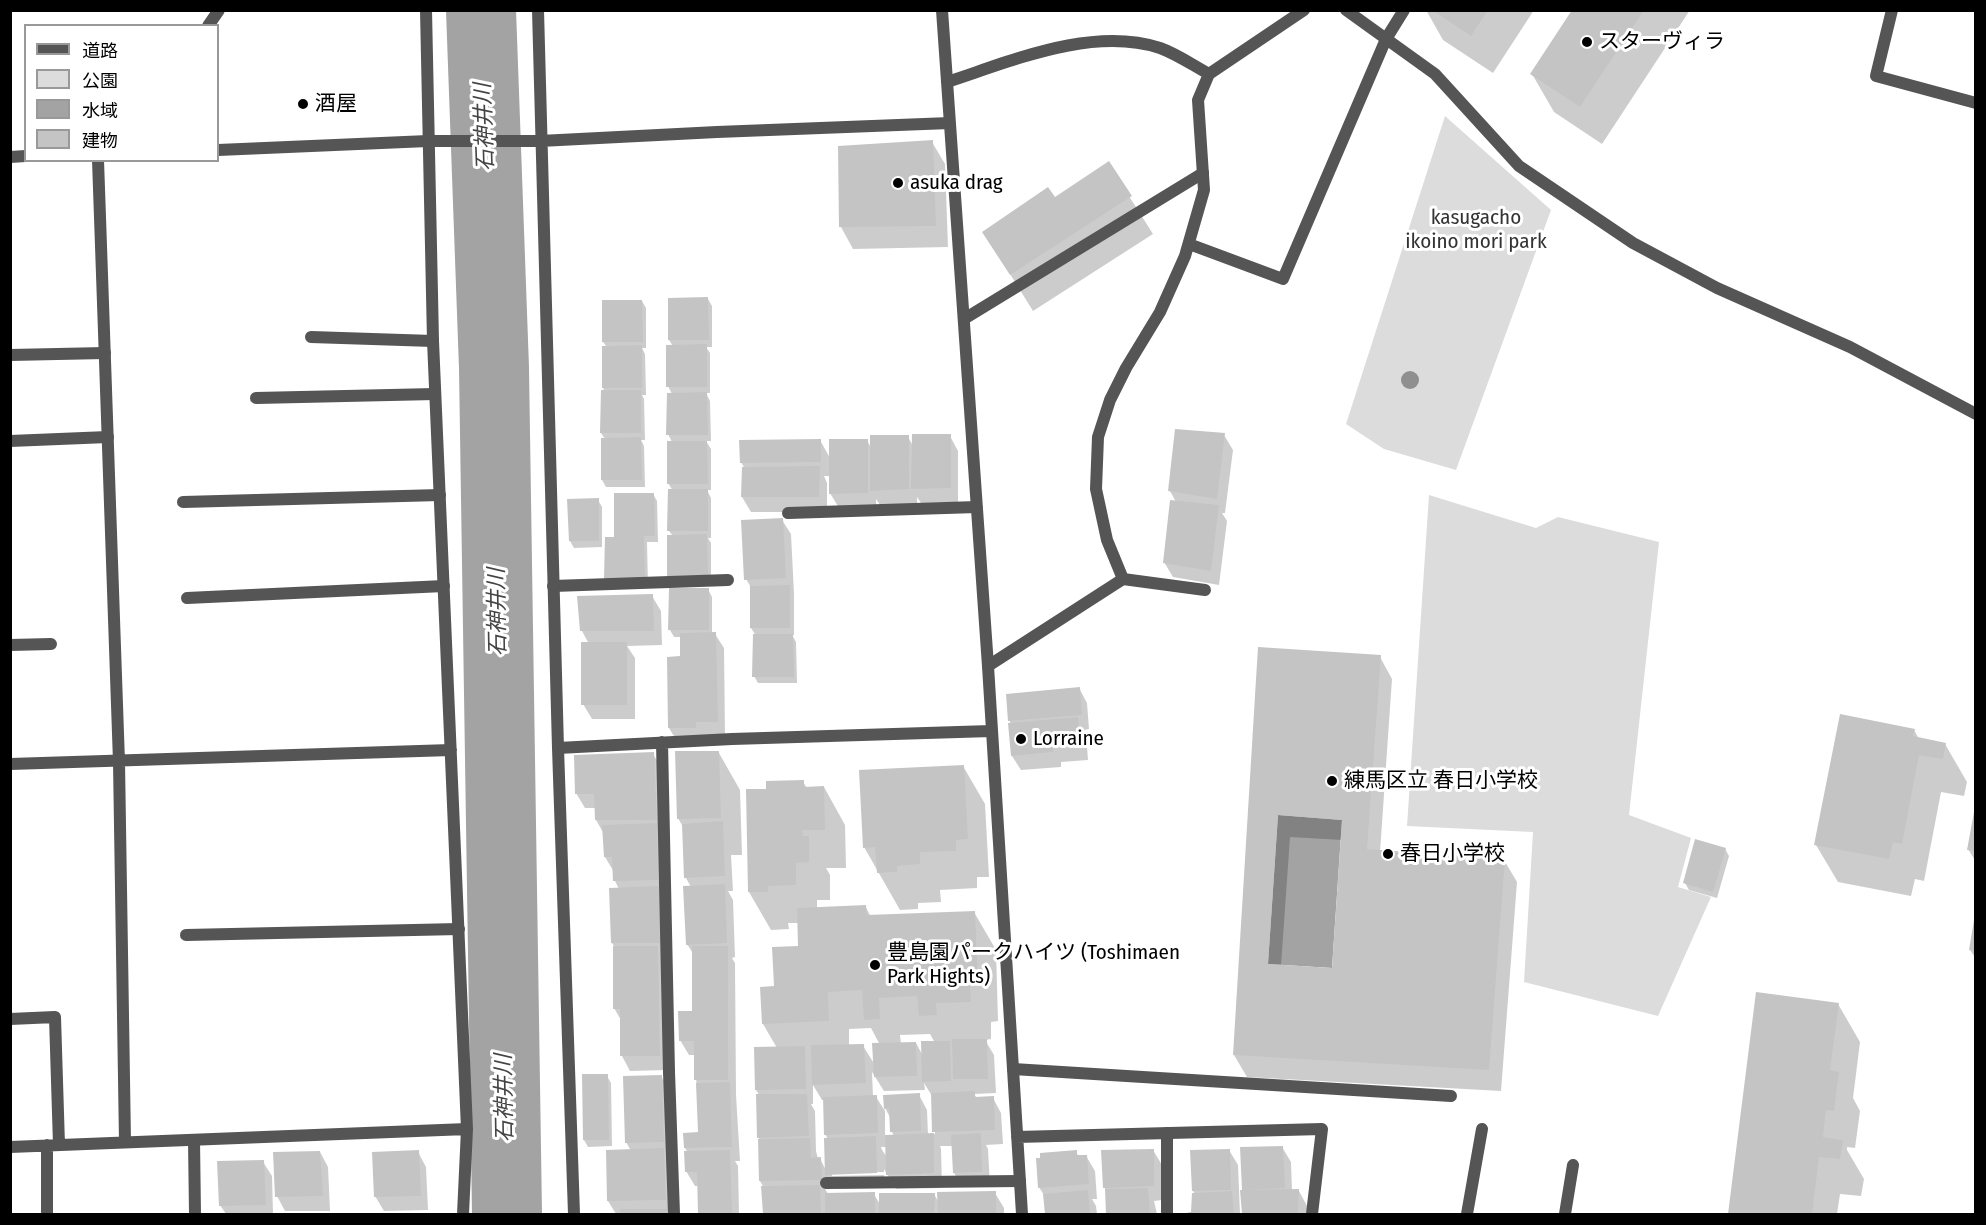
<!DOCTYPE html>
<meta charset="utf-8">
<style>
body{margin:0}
#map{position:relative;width:1986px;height:1225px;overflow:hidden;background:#fff;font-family:"Fira Sans Condensed","Noto Sans JP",sans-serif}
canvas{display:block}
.frame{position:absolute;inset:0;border:12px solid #000;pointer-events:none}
.legend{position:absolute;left:24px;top:24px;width:195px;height:138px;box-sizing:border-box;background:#fff;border:2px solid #999;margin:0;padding:8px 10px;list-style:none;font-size:18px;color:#000}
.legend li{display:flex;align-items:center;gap:12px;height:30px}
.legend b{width:30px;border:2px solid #999}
</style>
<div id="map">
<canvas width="1986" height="1225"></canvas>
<div class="frame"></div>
<ul class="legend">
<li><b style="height:8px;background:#555"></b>道路</li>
<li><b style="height:16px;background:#dcdcdc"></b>公園</li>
<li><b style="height:16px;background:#a3a3a3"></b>水域</li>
<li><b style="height:16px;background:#c4c4c4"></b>建物</li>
</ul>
</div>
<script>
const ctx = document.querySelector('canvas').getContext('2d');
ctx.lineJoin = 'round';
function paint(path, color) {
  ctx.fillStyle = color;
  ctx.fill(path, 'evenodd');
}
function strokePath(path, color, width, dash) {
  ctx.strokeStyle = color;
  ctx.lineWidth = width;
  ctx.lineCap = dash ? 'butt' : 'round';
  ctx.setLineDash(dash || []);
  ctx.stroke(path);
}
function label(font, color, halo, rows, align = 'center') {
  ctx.font = font + ' "Fira Sans Condensed","Noto Sans JP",sans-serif';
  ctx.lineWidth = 6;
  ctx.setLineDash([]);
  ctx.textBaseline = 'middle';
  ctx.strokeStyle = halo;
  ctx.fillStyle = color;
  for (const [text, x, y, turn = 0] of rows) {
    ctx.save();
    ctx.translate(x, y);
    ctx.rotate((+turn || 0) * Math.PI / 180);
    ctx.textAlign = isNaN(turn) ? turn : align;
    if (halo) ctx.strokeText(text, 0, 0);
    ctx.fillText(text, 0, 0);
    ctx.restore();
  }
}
paint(new Path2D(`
 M1445 116 1551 210 1456 470 1384 449 1346 424Z
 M1429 495 1536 528 1558 517 1659 542 1629 815 1691 838 1678 887 1711 897 1658 1016 1524 982 1533 832 1407 826Z`), '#dcdcdc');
paint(new Path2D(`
 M1278 815 1342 820 1332 968 1268 964Z`), '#a3a3a3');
paint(new Path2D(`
 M1426 10H1534L1493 73 1443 40Z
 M1574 10H1690L1602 144 1554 112 1532 74Z
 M932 142 945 164 948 247 853 249 841 227 840 147Z
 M1108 163 1153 234 1033 311 984 232 1055 199Z
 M708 299 712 306V347H706L710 353V393H706L710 401 711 441H706L711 449V490H707L711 498V538H708L711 543V583L669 531V491H673L668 483 672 442 668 434 672 394 668 386 673 346 669 340Z
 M642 301 646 308V348H642L645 354 646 395H642L644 399 645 440H641L644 446 645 487H606L602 480 605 439 601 433 605 392 603 388 604 347H607L603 342Z
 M1224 435 1233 450 1225 513H1222L1227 521 1219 585 1173 577 1164 562 1176 502 1170 491Z
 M950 436 958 451V502L921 503 917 497V504L880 505 876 499V507L839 508 830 493V476H824L827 483V512H751L742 497 745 469 741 462 820 440 830 458 867 440 871 448 908 437 913 446Z
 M653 494 657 501 658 542H647L648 586 615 538Z
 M598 500 602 507V547L574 548 570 541Z
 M782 520 791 534 794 594V635H792L796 642 797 683H758L754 676 756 636 751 628 752 589 746 579Z
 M708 589 712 597V634H715L724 648 725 736 678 743 669 728V658H682L681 637H674L670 630Z
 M652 596 661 611 662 645 627 646 635 658V719H592L583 704 589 644 582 631Z
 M1259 648 1380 657 1392 679 1380 852 1504 860 1517 882 1501 1091 1247 1077 1234 1055ZM1290 837 1342 840 1334 969 1281 966Z
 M1079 688 1087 703 1089 729 1084 730 1086 733 1088 760 1061 762V767L1021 770 1012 756 1011 724 1009 720Z
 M1914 730 1919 739 1945 744 1967 782 1964 796 1941 792 1924 881 1915 879 1911 896 1838 882 1816 845Z
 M719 753 740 790 742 855H731L733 891H728L733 900 735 957 732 958 735 963 736 1095 740 1161H735L738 1166 739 1214H699L698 1186H695L686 1171 688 1153 685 1148 699 1134 695 1055H689L680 1040 694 1012V955L687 944 691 887 686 878 683 827 678 818Z
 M653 754 662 769 667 1070 630 1071 622 1056 621 1020 614 1008V946L612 943 619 889 615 881 614 872 605 857 604 834 596 820V808H585L576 793Z
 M963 766 985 804 989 877H977V888L940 890 941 902 918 903V909L900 910 864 847Z
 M803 782 807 788 824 787 845 825 846 868H826L830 875V900H817V908L865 906 871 917 974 912 996 950 998 1021 991 1022V1039L985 1040 994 1055 996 1093 974 1094 977 1098H993L1001 1113 1003 1144 986 1145 988 1149 990 1186 963 1187 954 1173 953 1146H940L941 1149 942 1188 896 1189 884 1169V1172L832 1173V1176L884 1175 885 1188 835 1189 829 1178V1190L819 1173 817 1174 828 1194H874L881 1206 934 1194 939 1203 995 1193 1004 1208V1214H765L764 1188 760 1181 758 1096H760L756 1090 777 1048 763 1024 775 987 799 947V923H788L789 929 771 930 749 892 767 790ZM871 1028 880 1045 875 1065 863 1046H849V1029ZM930 1034 935 1043 923 1056 916 1043 901 1044 900 1035ZM872 1072 884 1091 925 1090 924 1083 932 1096 935 1134 928 1135 927 1110 919 1095 885 1108 891 1119 892 1132 894 1136H885V1111L876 1097H873ZM813 1085 822 1100H824L825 1134 828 1139 826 1170 820 1159H818L816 1151 815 1111 811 1104H813ZM881 1147H887V1157L882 1150Z
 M1976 814V862L1968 849Z
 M1725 849 1729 856 1717 898 1689 890 1685 883Z
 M1976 922V959L1970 950Z
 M1758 994 1838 1004 1860 1042 1853 1098 1860 1111 1855 1148 1847 1147V1150L1864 1179 1861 1196 1840 1194 1837 1214H1730Z
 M607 1076 611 1083 612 1146 588 1147 584 1140Z
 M661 1076 670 1091 674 1214H616L608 1201 631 1151 626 1142Z
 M1282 1147 1291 1162 1292 1191H1299L1307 1206V1214H1244L1242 1148Z
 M1153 1150 1162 1165V1200L1154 1201 1157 1214H1108L1107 1192 1104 1187Z
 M1229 1150 1238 1165 1240 1214H1184L1193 1213 1195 1194 1193 1191Z
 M320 1152 328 1167 330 1211H285L277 1196Z
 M418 1152 426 1167 428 1210 384 1211 375 1196Z
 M1076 1152 1079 1157 1086 1156 1095 1171 1097 1199H1092L1096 1206 1097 1214H1047L1045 1197 1039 1187Z
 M263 1162 272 1176 273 1214H226L220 1205Z`), '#0003');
strokePath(new Path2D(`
 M481 10 494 368 507 1214`), '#a3a3a3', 70);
paint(new Path2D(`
 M1432 10H1488L1471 36Z
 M1572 10H1644L1580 107 1530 74Z
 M933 140 936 226 839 227 838 146Z
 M1109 161 1132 196 1010 275 982 232 1048 187 1055 197Z
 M708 297 709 340H668V298Z
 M602 300H642L643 342H602Z
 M707 344V387H666V345Z
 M642 345V388H602V346Z
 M601 390H641V433H600Z
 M707 392 708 435H666L667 393Z
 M1175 429 1225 433 1217 499 1168 491Z
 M912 434H951V488L911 489Z
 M870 435H909V489L870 491Z
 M641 437 642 480H601V438Z
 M821 439V462L740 463 739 440Z
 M829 439H868V493L829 494Z
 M667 441H707L708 484H667Z
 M820 466 819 497H741L742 467Z
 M668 489H708V531H667Z
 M614 493H654L655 536H644L645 579H604L605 537H614Z
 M599 498V541H569L567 499Z
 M1170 500 1219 505 1211 571 1163 563Z
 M783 518 786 578 744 580 741 520Z
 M707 534 708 577H667V535Z
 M790 585V628H750V586Z
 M669 588H709V630H668Z
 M653 594 654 631H580L577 596Z
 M716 632 718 722H696V728H668L667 657 680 656V633Z
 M753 634H793L794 677H752Z
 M581 642H627V705H581Z
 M1258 647 1381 655 1367 849 1505 859 1489 1070 1233 1055ZM1278 815 1342 820 1332 968 1268 964Z
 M1080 687 1082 715 1008 721 1006 694Z
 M1840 714 1915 729 1913 736 1946 743 1943 759 1919 755 1902 844 1893 842 1889 859 1814 845Z
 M1078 717 1081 746 1053 748V752L1011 756 1008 723Z
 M675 751H719L721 818 677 819Z
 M654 752 657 820H595L594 794H575L574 755Z
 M964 765 968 839 956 840V851L920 852V864L897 866V872L877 873 875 847 863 848 859 770Z
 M804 780V787L824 786 825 830H802L803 836H809V862L796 863V885L768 886V892H748L746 789H766V781Z
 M1974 812H1976V851L1967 850Z
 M723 821 725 876 684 878 682 824Z
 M657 823 658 880 613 881 612 857H604L602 825Z
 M1695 839 1726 848 1713 892 1683 883Z
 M725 884 727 943 686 945 683 886Z
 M659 886 660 943H611L609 888Z
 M866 905 867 915 975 911 978 984 970 985 971 1002 936 1003 937 1015 919 1016 917 996 879 998 880 1019 864 1020 862 990 828 992 829 1021 762 1024 760 987 774 986 772 947 798 946 797 908Z
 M1974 920H1976V951L1969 950Z
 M613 946H658L660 1056H620V1009H613Z
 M692 946H728V1080H694V1041H679L678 1011H692Z
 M1756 992 1839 1003 1830 1070 1839 1072 1834 1111 1826 1110 1823 1137 1843 1140 1840 1159 1819 1157 1812 1214H1728Z
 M952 1039H987L988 1079H953Z
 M921 1041H950L951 1081 922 1082Z
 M916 1042 917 1076 874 1077 872 1043Z
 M864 1044 866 1083 812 1085 811 1045Z
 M805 1046 806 1089 755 1090 754 1047Z
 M582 1074H608L609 1140H583Z
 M662 1075 664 1142 625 1143 623 1076Z
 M730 1082 732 1147 684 1148 683 1133 698 1132 696 1083Z
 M975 1091V1097L994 1096 995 1130 932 1132 931 1093Z
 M920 1093 921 1131 890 1132 889 1108 884 1109 883 1095Z
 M756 1094H807L809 1136 757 1138Z
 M877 1095 878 1133 824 1135 823 1097Z
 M934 1133V1173L886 1175 885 1135Z
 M981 1133 982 1172 953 1173 951 1135Z
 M876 1136 877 1173 825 1175 824 1138Z
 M810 1138 811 1158 821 1157 822 1180 759 1181 758 1139Z
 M1283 1146 1285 1188 1242 1190 1240 1147Z
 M664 1148 666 1200 607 1201 606 1150Z
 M1154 1149V1186L1103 1188 1101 1150Z
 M1230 1149 1231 1190 1192 1191 1190 1150Z
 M419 1150 421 1196 374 1197 372 1152Z
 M730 1150 732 1214H698L697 1172H685L684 1151Z
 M1077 1150V1155H1087L1089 1184 1038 1188 1036 1158H1040V1153Z
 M320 1151 323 1196 275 1197 273 1152Z
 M264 1160 266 1205 219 1206 217 1161Z
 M820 1185 821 1214H763L761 1186Z
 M1148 1188 1150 1214H1106L1105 1189Z
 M1299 1189 1298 1214H1242L1240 1190Z
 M1088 1190 1090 1214H1045L1043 1194Z
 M996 1191V1214H938L937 1192Z
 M1232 1191 1234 1214H1181L1191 1212 1192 1193Z
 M875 1192V1214H825V1193Z
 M879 1193H935L934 1214H879Z
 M620 1209H667V1214H620Z`), '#c4c4c4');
strokePath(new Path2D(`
 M208 26 219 10
 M1386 39 1404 10
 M964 319 1203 173
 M311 337 433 341
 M10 355 105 353
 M256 398 435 394
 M10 441 108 437
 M183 502 440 495
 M553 586 728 580
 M187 598 444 586
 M10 645 51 644
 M988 666 1123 579
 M186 935 459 929
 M1013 1069 1451 1096
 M194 1140 195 1214
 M826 1183 1020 1181
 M1167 1214V1133
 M1467 1214 1482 1129
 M1565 1214 1573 1165`), '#555', 12);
strokePath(new Path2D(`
 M426 10 433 341 467 1129 463 1214
 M538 10 558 748 574 1214
 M942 10 988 666 1022 1214
 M1346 10 1435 74 1519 166 1633 243 1717 288 1850 347 1976 414
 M1892 10 1876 76 1976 103
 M947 82C1012 61 1092 26 1160 48 1177 54 1194 66 1209 74
 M218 150 428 141H540L717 132 950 123
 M10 157 26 156
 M98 160 119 762 125 1142
 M1189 244 1283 279 1386 39
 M788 513 977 507
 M1205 590 1123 579 1107 540 1096 489 1098 437 1110 400 1126 368 1160 312 1185 256 1204 190 1198 100 1209 74 1304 10
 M662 742 669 1072 674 1214
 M558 748 732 739 991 731
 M10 764 451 750
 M10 1019 55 1017 59 1145
 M1017 1137 1322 1129 1312 1214
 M47 1145V1214
 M10 1147 467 1129`), '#555', 12);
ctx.fillStyle = '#8f8f8f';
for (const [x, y] of [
 [1410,380]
]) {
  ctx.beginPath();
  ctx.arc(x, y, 9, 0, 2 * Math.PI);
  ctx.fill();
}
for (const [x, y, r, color] of [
 [1587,42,6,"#000"],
 [303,104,6,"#000"],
 [898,183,6,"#000"],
 [1021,739,6,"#000"],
 [1332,781,6,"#000"],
 [1388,854,6,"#000"],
 [875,965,6,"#000"]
]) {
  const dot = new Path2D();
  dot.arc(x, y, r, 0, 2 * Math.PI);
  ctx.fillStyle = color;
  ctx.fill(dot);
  strokePath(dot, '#fff', 2);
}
label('21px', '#000', '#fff', [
 ["スターヴィラ",1599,42],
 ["酒屋",315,104],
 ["asuka drag",910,183],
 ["Lorraine",1033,739],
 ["練馬区立 春日小学校",1344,781],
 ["春日小学校",1400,854],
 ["豊島園パークハイツ (Toshimaen",887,953],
 ["Park Hights)",887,977]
], 'left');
label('21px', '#333', '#fff', [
 ["kasugacho",1476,218],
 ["ikoino mori park",1476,242]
]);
label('italic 22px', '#444', '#fff', [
 ["石神井川",485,127,-92],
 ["石神井川",498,612,-91],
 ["石神井川",505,1098,-91]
]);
</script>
